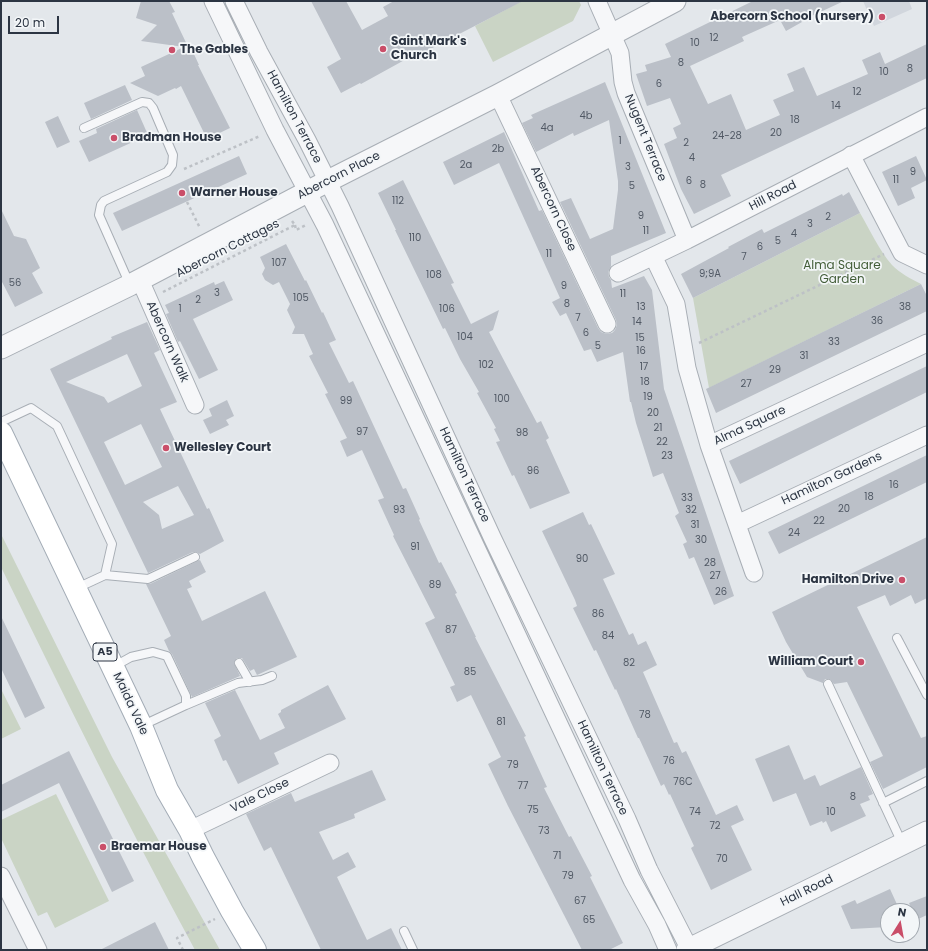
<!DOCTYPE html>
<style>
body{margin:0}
#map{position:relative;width:928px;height:951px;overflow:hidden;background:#e3e7eb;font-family:Poppins,sans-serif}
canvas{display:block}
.frame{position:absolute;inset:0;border:2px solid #2c3543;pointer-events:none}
.north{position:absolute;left:880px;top:903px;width:40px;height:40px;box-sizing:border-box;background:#f3f6f8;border:1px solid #a3a9b0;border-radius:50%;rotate:11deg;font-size:11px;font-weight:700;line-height:16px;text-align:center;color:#2c3543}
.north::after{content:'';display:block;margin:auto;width:14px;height:18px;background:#ca4e69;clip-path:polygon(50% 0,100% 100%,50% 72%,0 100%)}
.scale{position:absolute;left:8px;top:16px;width:51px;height:18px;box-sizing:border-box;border:2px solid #2c3543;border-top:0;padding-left:5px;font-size:12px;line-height:14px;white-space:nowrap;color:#2c3543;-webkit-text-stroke:3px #f3f6f8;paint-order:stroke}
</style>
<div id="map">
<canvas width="928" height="951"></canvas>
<div class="frame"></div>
<div class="north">N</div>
<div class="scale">20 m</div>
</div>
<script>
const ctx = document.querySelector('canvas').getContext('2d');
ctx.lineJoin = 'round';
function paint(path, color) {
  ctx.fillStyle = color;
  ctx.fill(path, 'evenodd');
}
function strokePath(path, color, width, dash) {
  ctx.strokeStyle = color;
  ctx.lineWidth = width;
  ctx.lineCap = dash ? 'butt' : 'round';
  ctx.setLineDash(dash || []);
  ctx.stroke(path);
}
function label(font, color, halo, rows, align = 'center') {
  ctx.font = font + ' Poppins,sans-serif';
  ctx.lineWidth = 3.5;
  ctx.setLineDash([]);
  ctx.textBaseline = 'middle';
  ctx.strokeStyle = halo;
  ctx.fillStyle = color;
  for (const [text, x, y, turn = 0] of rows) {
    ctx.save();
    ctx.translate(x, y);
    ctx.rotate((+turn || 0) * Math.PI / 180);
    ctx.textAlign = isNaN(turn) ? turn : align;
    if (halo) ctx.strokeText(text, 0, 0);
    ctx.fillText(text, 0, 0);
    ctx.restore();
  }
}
paint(new Path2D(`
 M863 1H909L912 9 874 26Z`), '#d1d6dd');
paint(new Path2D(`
 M522 1H579L581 5 573 21 493 62 475 26Z
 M860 213C870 230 879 250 892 265 900 273 911 279 921 284L709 388 693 298Z
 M1 534 112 757 220 950H195C127 824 64 696 1 567Z
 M1 689 21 729 1 739Z
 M56 794 109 901 55 928 47 912 38 916 1 838V820Z`), '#cad4c5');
paint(new Path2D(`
 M141 1H169L175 12 172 13 180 30 191 53 193 52 199 65H198L230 128 207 139 181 86 176 89 175 88 158 96 130 83 145 76 141 67 184 47 141 41 157 25 136 18Z
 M311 1H346L362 30 388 16 383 7 394 1H523L411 59 410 57 361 84 360 83 341 93 327 67 341 59Z
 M753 1H844L801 21 802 22 786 31 780 20 742 37 744 41 690 66 708 104 731 94 746 130 780 115 773 100 794 91 787 74 804 67 817 96 868 74 862 60 880 52 885 64 927 44V78L721 175 731 196 694 214 681 189 664 144 677 138 673 128 681 124 670 98 647 106 636 74 647 71 645 65 671 57 665 44Z
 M605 82 666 233 611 256V266L608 272 609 277 611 280 612 288 644 276 652 290 664 389 734 596 714 605 694 557 689 559 683 544 687 542 675 516 679 513 663 473 653 477 636 423 631 402H630L623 352 597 362 591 349 584 351 566 313 560 316 552 302 560 298 499 163 454 185 443 162 504 132 539 211 542 210 598 328 601 332 606 334 612 333 615 330 617 325 616 320 560 202 571 198 590 239 613 229 618 190V181L609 120 574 136 573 133 536 152 522 123 533 118 531 115Z
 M125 85 132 100 91 119 84 103Z
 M137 110 148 135 89 162 79 141 97 133 96 129Z
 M58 116 70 142 57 148 45 122Z
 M239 156 247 174 122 231 113 213Z
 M916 156 927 180 911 188 915 198 898 206 882 172Z
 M403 180 454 283 451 284 471 324 499 310 493 330 489 332 537 423 541 421 549 438 546 440 570 493 530 509 514 475 512 476 496 442 500 441 494 429 496 428 477 393 479 392 460 359 445 328 443 329 395 230H396L378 193Z
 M849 192 860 213 693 298 681 274 729 248 728 247 762 229 764 233 842 194 843 196Z
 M1 209 14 236 26 239 40 268 32 273 43 293 15 307 1 280Z
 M286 244 305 281 306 280 322 313 323 312 336 340 329 343 349 383 353 381 403 489 406 488 420 519 419 520 439 563 441 562 457 593 455 594 476 637H475L526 736 524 737 547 787 544 788 569 837 571 836 592 876 590 877 623 943 609 950H582L508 806 488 764 501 757 471 695 457 702 450 687 455 685 425 623 435 618 393 536 394 535 378 500 384 498 362 450 347 457 340 441 347 438 325 394 328 393 309 356 313 354 304 334H292L295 327 287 310 290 304 279 282 273 285 265 280 262 274 265 268 260 257Z
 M224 281 233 300 193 319 218 370 199 379 180 341 178 342 166 314 169 313 165 305 214 282 215 285Z
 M921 284 927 296V311L716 413 706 389Z
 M147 322 160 350 154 353 177 402 160 409 207 509 209 508 224 541 200 554 196 552H193L148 573 50 369 112 339 111 337ZM127 354 142 386 108 403 104 397 66 382ZM141 424 162 467 125 485 104 442ZM178 486 194 515 162 529 159 515 143 502Z
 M927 366V392L740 484 729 461Z
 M227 400 234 416 226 420 229 425 210 434 203 420 212 416 209 409Z
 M927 455V482L779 554 768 532Z
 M583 512 589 525 591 524 615 574 603 579 629 635 633 633 638 645 646 641 657 665 643 672 674 743 677 742 682 753 686 751 716 815 737 805 744 820 731 826 752 870 711 890 691 848 694 846 670 794 669 795 664 784 661 786 639 738H638L616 689 615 690 596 650 594 651 573 608 577 606 575 600 542 531Z
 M927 537V598L915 604 911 595 890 606 885 595 857 607 921 738 927 736V767L883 789 870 762 883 756 847 682 834 684 831 680 828 679H825L823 683 807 677 786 642 772 612Z
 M200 560 206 572 189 581 192 587 187 589 202 621 265 591 297 657 257 675 254 669 250 671 242 658H237L234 663 240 676 192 697 172 654 169 651 164 640 171 636 146 584H150Z
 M1 616 45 708 25 718 1 668Z
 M328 685 346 719 274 753 279 764 238 784 226 760 223 761 214 740 221 736 205 703 235 690 260 740 285 728 278 714 281 712V710Z
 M789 745 804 780 815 775 820 786 861 767 873 794 868 796 870 800 860 804 866 816 831 832 826 821 823 823 822 821 810 826 796 793 773 802 755 759Z
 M69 751 134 881 112 892 59 783 1 812V785Z
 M372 770 386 800 354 814 355 818 319 832 333 860 348 852 356 867 337 877 367 940 391 928 402 950H321L271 847 264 851 246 814 291 793 295 802Z
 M890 889 900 911H888V927L851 929 841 906 855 900 857 904Z
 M927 896V915L916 920 909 903Z
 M155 922 169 950H100Z`), '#bbc0c8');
const service = new Path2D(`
 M84 128 142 102 149 103 153 108 173 155 172 165 167 172 104 201 101 205 99 215 130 285
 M1 422 31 408 57 426 112 544 105 575 77 588
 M105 575 148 579 195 557
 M897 638 927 695
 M239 663 250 682
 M113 667 131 657 153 652 167 656 186 696V705L141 726
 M828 684 902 843
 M186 705 238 683 262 680 272 676
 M883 803 927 781
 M404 931 413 950`);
const minor = new Path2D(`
 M213 1 275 130 325 225 632 880 657 925 668 950
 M234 1 259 52 307 140 340 206 492 537 627 819 649 870 690 950
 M597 1 620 53 623 82 626 93 687 240
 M498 95 607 324
 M851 155 902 253 927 265
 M655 256V260L676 304 687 368 709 445 754 573
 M618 273 687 240 927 117
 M140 280 195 405
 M709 445 927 343
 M737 524 927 435
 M190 830 330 763
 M1 876 38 950`);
const tertiary = new Path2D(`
 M1 348 130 285 328 181 498 95 675 1
 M687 950 927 832`);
const primary = new Path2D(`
 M1 433 141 726 167 790 190 830 203 857 232 911 255 950`);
strokePath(service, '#a8aeb5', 10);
strokePath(minor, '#a8aeb5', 19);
strokePath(tertiary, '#a8aeb5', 23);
strokePath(primary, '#a3acb6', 24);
strokePath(new Path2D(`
 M184 169 260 136
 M187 202 200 228
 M295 225 296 230 306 225
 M163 292 295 225 292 221
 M699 343 884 254
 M183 950 177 938 215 919`), '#bdc1c6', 2.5, [3, 3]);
strokePath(service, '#f6f7f9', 8);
strokePath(minor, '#f6f7f9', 17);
strokePath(tertiary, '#f6f7f9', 21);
strokePath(primary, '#fff', 22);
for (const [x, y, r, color] of [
 [882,17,4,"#ca4e69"],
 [383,49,4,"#ca4e69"],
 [172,50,4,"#ca4e69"],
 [114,138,4,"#ca4e69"],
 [182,193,4,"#ca4e69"],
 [166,448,4,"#ca4e69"],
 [902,580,4,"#ca4e69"],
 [861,662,4,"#ca4e69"],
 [103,847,4,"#ca4e69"]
]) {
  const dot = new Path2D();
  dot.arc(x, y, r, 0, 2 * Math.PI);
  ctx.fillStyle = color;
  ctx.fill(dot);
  strokePath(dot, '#f3f6f8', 1.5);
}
label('10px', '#505864', null, [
 ["12",714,38],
 ["10",695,43],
 ["8",681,63],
 ["8",910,69],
 ["10",884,72],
 ["6",659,84],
 ["12",857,92],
 ["14",836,106],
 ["4b",586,116],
 ["18",795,120],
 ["4a",547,128],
 ["20",776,133],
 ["24-28",727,136],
 ["1",620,141],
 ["2",686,143],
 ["2b",498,149],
 ["4",692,158],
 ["2a",466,165],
 ["3",628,167],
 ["9",913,172],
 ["11",896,180],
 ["6",689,181],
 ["8",703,185],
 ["5",632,186],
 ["112",398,201],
 ["9",641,216],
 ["2",828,217],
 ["3",810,224],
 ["11",646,231],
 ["4",794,234],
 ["110",415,238],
 ["5",778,241],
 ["6",760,247],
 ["11",549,254],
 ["7",744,257],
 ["107",279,263],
 ["9;9A",710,274],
 ["108",434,275],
 ["56",15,283],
 ["9",564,286],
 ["3",217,293],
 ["11",623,294],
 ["105",301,298],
 ["2",198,300],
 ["8",567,304],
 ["13",641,307],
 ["38",905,307],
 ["1",180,309],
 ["106",447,309],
 ["7",578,318],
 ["36",877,321],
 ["14",637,322],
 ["6",586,333],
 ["104",465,337],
 ["15",640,338],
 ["33",834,342],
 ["5",598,346],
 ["16",641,351],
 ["31",804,356],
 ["102",486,365],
 ["17",644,367],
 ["29",775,370],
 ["18",645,382],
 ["27",746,384],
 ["19",648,397],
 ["100",502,399],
 ["99",346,401],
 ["20",653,413],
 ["21",658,428],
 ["97",362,432],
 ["98",522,433],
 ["22",662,442],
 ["23",667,456],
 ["96",533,471],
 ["16",894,485],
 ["18",869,497],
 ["33",687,498],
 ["20",844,509],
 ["93",399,510],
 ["32",691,510],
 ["22",819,521],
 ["31",695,525],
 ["24",794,533],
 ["30",701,540],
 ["91",415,547],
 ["90",582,559],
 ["28",710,563],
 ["27",715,576],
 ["89",435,585],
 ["26",721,592],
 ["86",598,614],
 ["87",451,630],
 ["84",608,636],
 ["82",629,663],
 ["85",470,672],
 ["78",645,715],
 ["81",501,722],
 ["76",669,761],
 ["79",513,765],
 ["76C",683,782],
 ["77",523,786],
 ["8",853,797],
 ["75",533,810],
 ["74",695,812],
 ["10",831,812],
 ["72",715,826],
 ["73",544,831],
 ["71",557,856],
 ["70",722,859],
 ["79",568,876],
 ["67",580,901],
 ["65",589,920]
]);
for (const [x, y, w] of [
 [105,652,24]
]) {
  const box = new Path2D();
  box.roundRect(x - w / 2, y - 9, w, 18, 3);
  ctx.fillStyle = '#f3f6f8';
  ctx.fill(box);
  strokePath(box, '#2c3543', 1);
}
label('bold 11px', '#2c3543', null, [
 ["A5",105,652]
]);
label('bold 12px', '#2c3543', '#f3f6f8', [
 ["Abercorn School (nursery)",874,17,"right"],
 ["Saint Mark's",391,42],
 ["Church",391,56],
 ["The Gables",180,50],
 ["Bradman House",122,138],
 ["Warner House",190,193],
 ["Wellesley Court",174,448],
 ["Hamilton Drive",894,580,"right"],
 ["William Court",853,662,"right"],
 ["Braemar House",111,847]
], 'left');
label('12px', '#2c3543', '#f3f6f8', [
 ["Hamilton Terrace",294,117,62],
 ["Nugent Terrace",645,138,68],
 ["Abercorn Place",339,176,-27],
 ["Hill Road",773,196,-27],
 ["Abercorn Close",553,209,65],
 ["Abercorn Cottages",228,249,-27],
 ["Abercorn Walk",167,342,66],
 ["Alma Square",750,426,-25],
 ["Hamilton Terrace",464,475,65],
 ["Hamilton Gardens",832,479,-25],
 ["Maida Vale",130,704,65],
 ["Hamilton Terrace",602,768,65],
 ["Vale Close",260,796,-26],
 ["Hall Road",807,891,-26]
]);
label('12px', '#435e39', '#f3f6f8', [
 ["Alma Square",842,266],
 ["Garden",842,280]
]);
</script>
